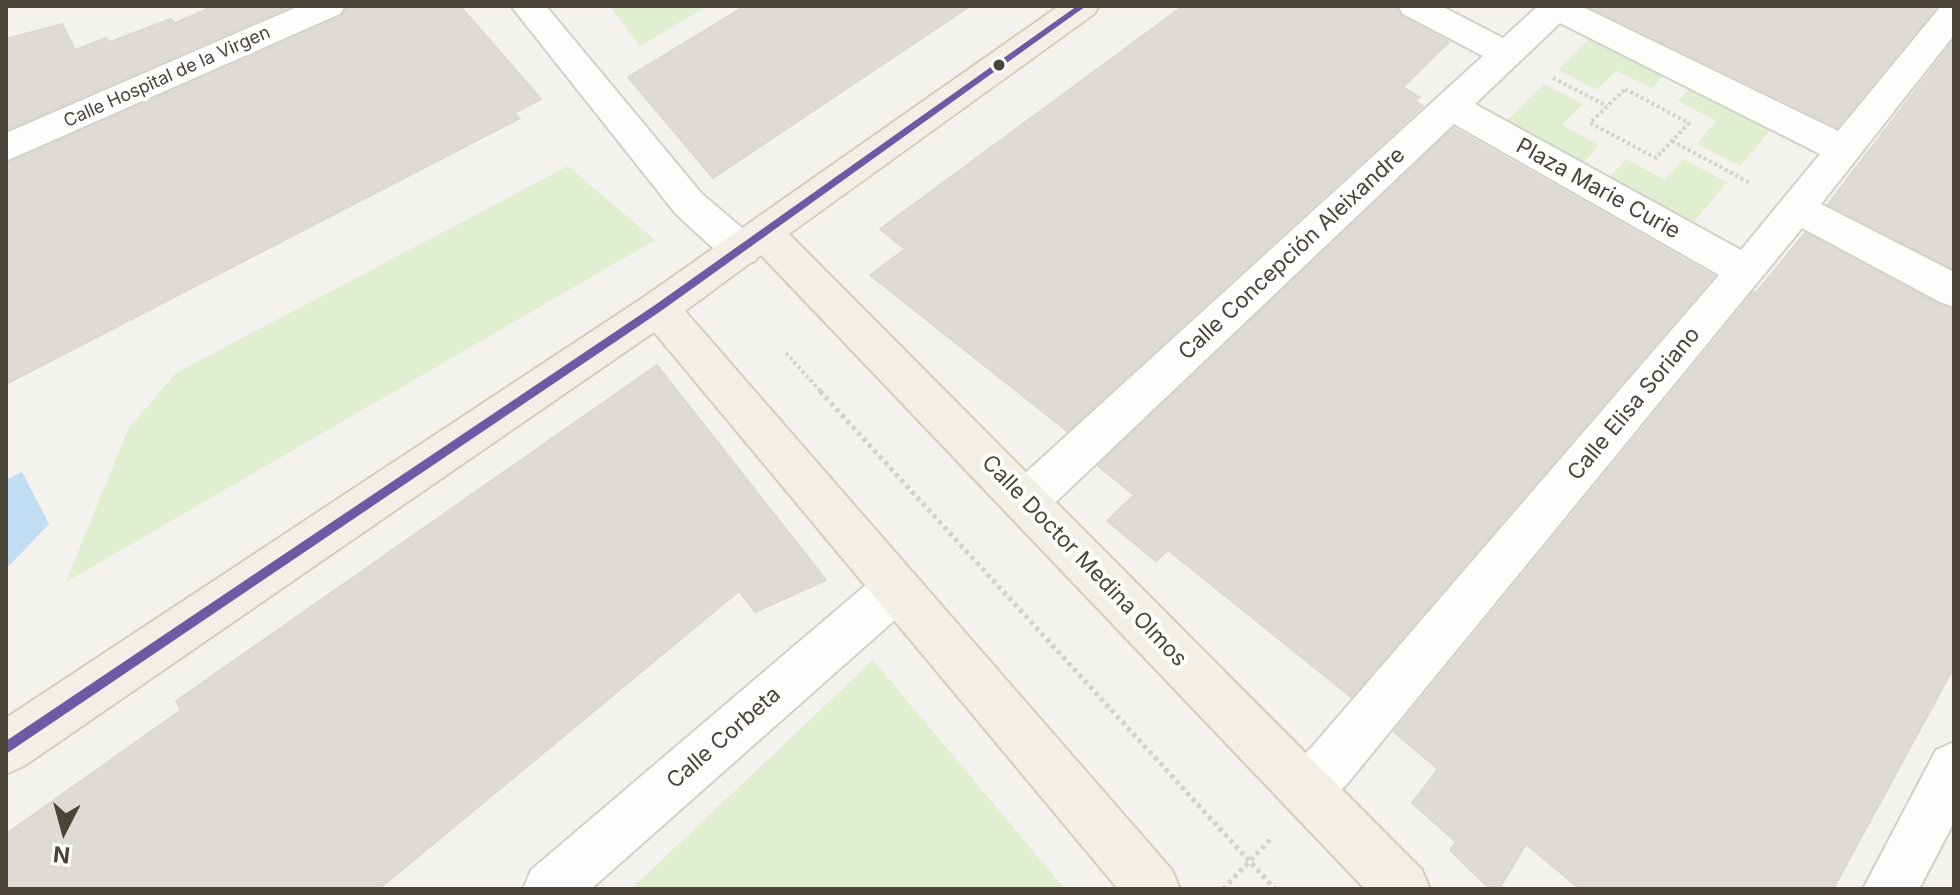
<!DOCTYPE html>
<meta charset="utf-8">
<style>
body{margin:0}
#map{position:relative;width:1960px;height:895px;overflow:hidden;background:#f4f2ee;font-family:Inter,sans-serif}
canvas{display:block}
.frame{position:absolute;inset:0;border:8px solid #4b4439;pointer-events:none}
.north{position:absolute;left:24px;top:791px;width:80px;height:80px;-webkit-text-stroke:6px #fff;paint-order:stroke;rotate:186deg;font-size:22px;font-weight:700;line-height:32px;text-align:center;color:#4b4439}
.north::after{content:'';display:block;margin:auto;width:28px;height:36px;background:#4b4439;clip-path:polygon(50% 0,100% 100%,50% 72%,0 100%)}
</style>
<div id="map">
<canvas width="1960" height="895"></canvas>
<div class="frame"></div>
<div class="north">N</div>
</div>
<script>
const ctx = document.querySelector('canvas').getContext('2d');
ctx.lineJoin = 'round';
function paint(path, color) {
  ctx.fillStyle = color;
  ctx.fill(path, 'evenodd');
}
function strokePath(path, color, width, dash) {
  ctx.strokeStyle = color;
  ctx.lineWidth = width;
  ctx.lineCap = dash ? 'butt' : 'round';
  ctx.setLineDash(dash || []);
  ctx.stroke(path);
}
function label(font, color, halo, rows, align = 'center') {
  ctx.font = font + ' Inter,sans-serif';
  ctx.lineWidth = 8;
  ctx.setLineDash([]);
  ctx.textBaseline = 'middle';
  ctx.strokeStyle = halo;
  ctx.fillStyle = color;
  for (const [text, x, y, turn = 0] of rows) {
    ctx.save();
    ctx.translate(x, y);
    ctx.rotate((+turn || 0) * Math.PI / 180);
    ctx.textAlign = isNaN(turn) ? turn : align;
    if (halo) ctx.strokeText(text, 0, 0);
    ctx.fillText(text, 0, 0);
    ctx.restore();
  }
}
paint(new Path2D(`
 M609 6H707L640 46Z
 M1594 34 1668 71 1652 88 1616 71 1597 90 1558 70Z
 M1544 84 1583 104 1562 125 1599 145 1579 167 1502 125Z
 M1694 84 1776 124 1740 166 1697 144 1716 121 1678 101Z
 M1626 159 1665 180 1683 159 1727 182 1690 227 1606 181Z
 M568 166 655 240 66 582 128 429 176 373Z
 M873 660 1065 889H631Z`), '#e1eecf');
paint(new Path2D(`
 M22 472 49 524 6 569V480Z`), '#c0ddf1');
const building = new Path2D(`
 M214 6H291L6 130V39L62 24 75 50 106 38 110 42 171 19 175 23Z
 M348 6H460L541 99 514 113 520 118 6 384V164L341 17Z
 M745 6H970L713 178 628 77Z
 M1183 6H1395L1402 17 1449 42 1403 87 1420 97 1415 101 1423 106 1067 431 870 275 905 249 880 229Z
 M1588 6H1937L1837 127Z
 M1954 40V269L1828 204Z
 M1454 128 1714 276 1351 697 1168 550 1156 561 1107 521 1134 495 1098 466Z
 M1805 233 1939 305 1954 310V667L1833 889H1580L1526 844 1499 889H1490L1450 850 1456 842 1412 803 1438 769 1394 732 1754 292 1756 293Z
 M657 365 826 580 755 612 739 591 379 889H6V834L181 710 176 701Z`);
paint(building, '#dedbd6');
strokePath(building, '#dcd9d4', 2);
const minor = new Path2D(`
 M299 6H345L340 14 6 161V133Z
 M511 6H546L702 194 755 239 761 250 755 261 741 265 727 261 676 214Z
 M1398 6H1441L1503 38 1538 6H1581L1838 131 1941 6H1954V35L1821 204 1954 272V307L1940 302 1802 228 1347 784 1324 806 1306 814 1288 806 1280 788 1288 770 1311 748 1719 275 1454 124 1042 515 1026 521 1010 515 1003 501 1010 487 1483 56 1403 14ZM1560 23 1820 154 1741 250 1475 104Z
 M897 566 914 573 921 588 914 603 591 889H523L531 870 880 573Z
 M1954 742V822L1919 889H1863L1936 750Z`);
const major = new Path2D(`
 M1059 6H1099L1094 14 789 234 1422 870 1430 889H1365L761 255 685 311 1172 870 1180 889H1118L654 332 24 766 6 774V718L644 297Z`);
strokePath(minor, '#d2d0cb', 4);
strokePath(major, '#d6cebb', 4);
strokePath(new Path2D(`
 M1553 78 1607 106
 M1625 89 1689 123 1656 158 1590 123Z
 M1672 141 1750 183
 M786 353 822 393`), '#d3d2cc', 4, [3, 3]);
strokePath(new Path2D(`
 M820 391 1275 889
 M1223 889 1270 840`), '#d3d2cc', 5, [4, 4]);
paint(minor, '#fdfdfc');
paint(major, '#f2efe6');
paint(new Path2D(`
 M1077 6H1086L661 311 6 754V741L655 305Z`), '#6b5ba4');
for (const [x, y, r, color] of [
 [999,65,7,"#4b4439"]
]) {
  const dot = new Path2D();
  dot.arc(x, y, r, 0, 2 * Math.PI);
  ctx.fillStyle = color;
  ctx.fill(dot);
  strokePath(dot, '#fff', 3);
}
label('18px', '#4b4439', '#fff', [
 ["Calle Hospital de la Virgen",167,77,-24]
]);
label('22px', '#4b4439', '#fff', [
 ["Plaza Marie Curie",1598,189,29],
 ["Calle Concepción Aleixandre",1292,254,-43],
 ["Calle Elisa Soriano",1634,404,-50],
 ["Calle Doctor Medina Olmos",1084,561,46],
 ["Calle Corbeta",724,738,-41]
]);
</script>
